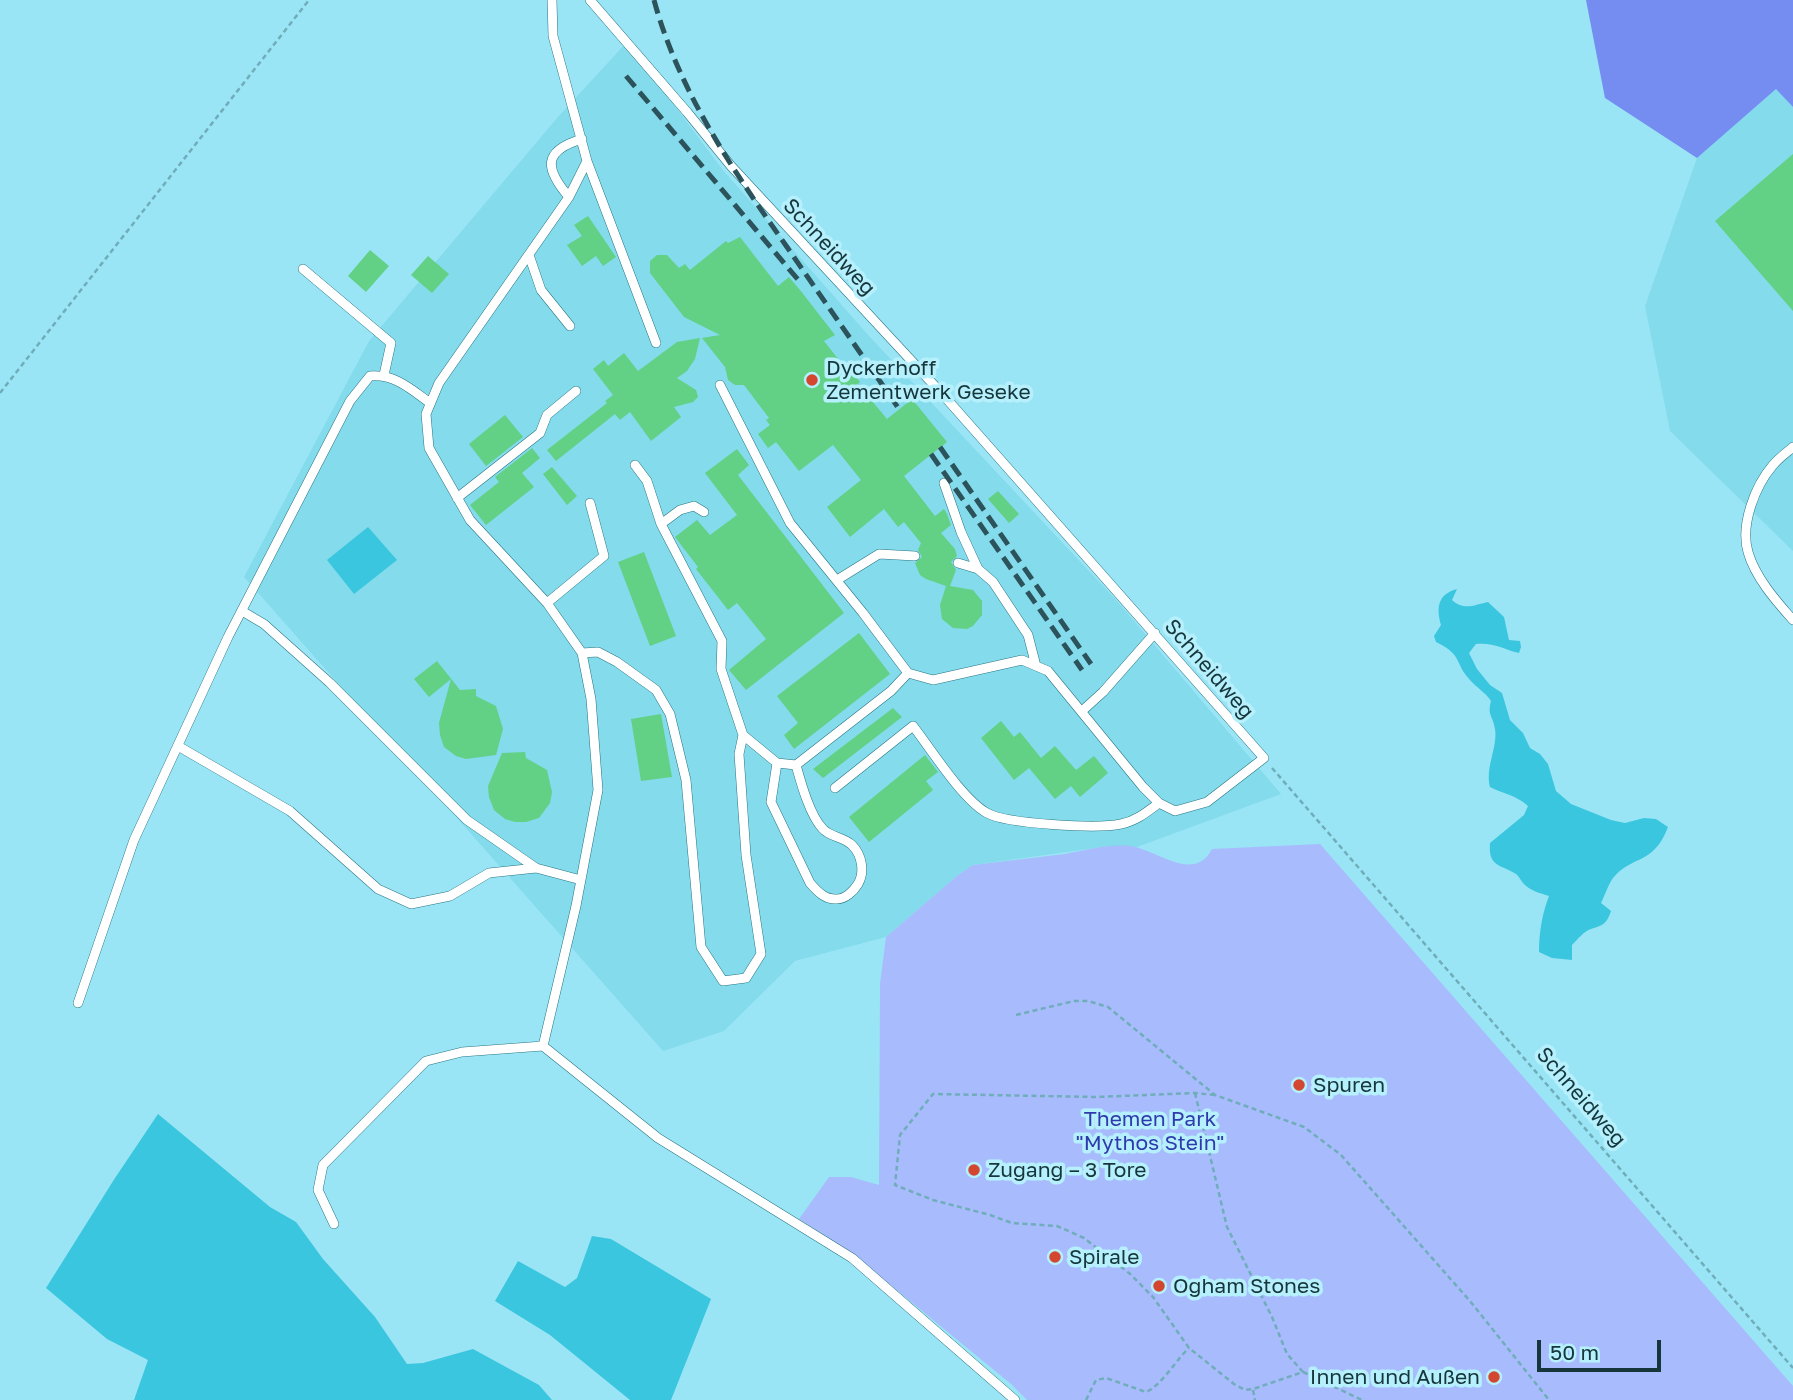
<!DOCTYPE html>
<meta charset="utf-8">
<style>
body{margin:0}
#map{position:relative;width:1793px;height:1400px;overflow:hidden;background:#9ae5f5;font-family:"Golos Text",sans-serif}
canvas{display:block}
.scale{position:absolute;left:1537px;top:1340px;width:124px;height:32px;box-sizing:border-box;border:4px solid #16363c;border-top:0;padding-left:9px;font-size:21px;line-height:24px;white-space:nowrap;color:#16363c;-webkit-text-stroke:5px #b5f0fc;paint-order:stroke}
</style>
<div id="map">
<canvas width="1793" height="1400"></canvas>
<div class="scale">50 m</div>
</div>
<script>
const ctx = document.querySelector('canvas').getContext('2d');
ctx.lineJoin = 'round';
function paint(path, color) {
  ctx.fillStyle = color;
  ctx.fill(path, 'evenodd');
}
function strokePath(path, color, width, dash) {
  ctx.strokeStyle = color;
  ctx.lineWidth = width;
  ctx.lineCap = dash ? 'butt' : 'round';
  ctx.setLineDash(dash || []);
  ctx.stroke(path);
}
function label(font, color, halo, rows, align = 'center') {
  ctx.font = font + ' "Golos Text",sans-serif';
  ctx.lineWidth = 7;
  ctx.setLineDash([]);
  ctx.textBaseline = 'middle';
  ctx.strokeStyle = halo;
  ctx.fillStyle = color;
  for (const [text, x, y, turn = 0] of rows) {
    ctx.save();
    ctx.translate(x, y);
    ctx.rotate((+turn || 0) * Math.PI / 180);
    ctx.textAlign = isNaN(turn) ? turn : align;
    if (halo) ctx.strokeText(text, 0, 0);
    ctx.fillText(text, 0, 0);
    ctx.restore();
  }
}
paint(new Path2D(`
 M627 42 722 169 869 336 1118 602 1281 794 1137 847 1110 846 973 865 958 875 886 937 795 961 724 1031 663 1051 244 577 369 341 557 118Z
 M1777 88 1793 107V551L1670 431 1645 306 1697 158Z`), '#83dbec');
paint(new Path2D(`
 M1320 844 1793 1386V1400H1027L1011 1384 854 1255 799 1219 829 1177H851L879 1185 880 984 886 937 958 875 973 865C1004 861 1034 858 1065 854 1086 850 1108 844 1130 846 1156 849 1194 884 1212 849Z`), '#a8bbfc');
paint(new Path2D(`
 M1586 0H1793V107L1776 89 1697 158 1605 98Z`), '#758df0');
paint(new Path2D(`
 M368 527 397 560 354 594 327 560Z
 M1457 589 1452 600C1464 611 1474 605 1488 602L1504 617 1509 640 1520 641 1521 647 1519 653C1503 649 1493 642 1476 644L1469 653 1477 669 1490 685 1502 693 1510 720 1523 733 1530 748 1540 754 1548 764 1556 791 1571 804 1611 820 1625 823 1644 818 1656 819 1668 827C1653 866 1633 854 1613 878 1608 885 1605 895 1601 903L1611 911C1606 925 1603 925 1591 929 1584 931 1577 940 1572 945V960L1552 958 1539 952C1539 933 1542 914 1549 896 1540 893 1530 891 1523 883 1521 881 1519 876 1516 874 1500 864 1488 867 1490 843L1524 815 1528 806C1516 795 1504 794 1490 787 1485 767 1498 747 1495 729 1493 716 1487 715 1491 701 1485 692 1477 688 1470 680 1453 661 1464 656 1436 642L1434 636 1441 625C1436 607 1438 594 1457 589Z
 M158 1114 270 1207 296 1222 323 1259 375 1317 407 1364 423 1363 473 1349 539 1385 552 1400H134L148 1360 107 1339 46 1288 115 1178Z
 M592 1236 611 1239 711 1299 671 1400H630L550 1335 495 1301 518 1261 565 1287 577 1278Z`), '#3ac6de');
paint(new Path2D(`
 M1793 154V311L1715 221Z
 M588 216 616 257 603 266 596 256 582 266 567 245 582 236 574 225Z
 M740 237 778 286 789 277 800 290 835 335 824 341 846 369 848 367 853 373 860 382 858 384 887 419 912 399 947 442 904 476 935 516 944 509 947 514 951 525 941 533 955 549 957 556 951 562 956 570 950 586 973 590 982 601V615L973 626 967 629 953 628 942 619 940 605 946 586 926 579 920 575 915 563 922 557 918 550 921 543 904 522 898 527 884 509 850 537 827 507 861 480 833 445 799 471 776 442 768 448 758 434 770 425 766 420 769 418 744 385H735L728 380 725 367 702 338 720 335 684 317 650 273V261L657 255H667L679 268 685 264 690 270 726 241 728 243Z
 M370 250 389 266 366 292 348 276Z
 M428 256 449 274 432 293 411 275Z
 M700 338 695 359 687 371 677 378 696 390 698 397 693 402 674 407 681 417 651 441 630 412 620 420 615 414 556 461 547 450 607 403 605 401 613 395 593 369 604 360 608 366 624 353 638 371 677 342Z
 M505 415 523 437 486 466 469 444Z
 M532 448 540 458 522 473 534 487 486 525 470 505 499 482 495 477Z
 M737 449 749 465 738 475 844 613 746 690 729 670 766 639 737 603 728 610 696 569 698 567 675 537 697 520 710 535 737 515 705 473Z
 M552 467 577 496 567 505 543 474Z
 M998 491 1019 514 1009 523 988 499Z
 M644 552 676 636 650 646 618 562Z
 M859 633 890 674 794 749 784 735 798 723 777 696Z
 M437 661 460 690 476 689V696L496 706 503 729 496 755 466 759 456 756 444 747 440 735 439 723 451 679 429 697 414 679Z
 M893 708 902 717 823 778 813 769Z
 M661 714 672 777 641 781 631 719Z
 M1001 721 1014 737 1020 732 1041 758 1055 746 1076 770 1094 756 1108 773 1080 797 1071 786 1055 799 1029 768 1014 780 981 738Z
 M525 752 526 758 547 770 552 792 550 803 539 818 526 822H515L505 819 494 810 489 797 488 786 502 753Z
 M925 755 938 772 926 781 933 790 869 842 849 817Z`), '#62d185');
const service = new Path2D(`
 M552 0 553 36 587 161 569 197 439 383 426 414 429 448 470 520 547 603 582 653 591 699 598 790 576 906 543 1046 658 1138 852 1258 1015 1400
 M590 0 687 112 731 166 945 397 1264 758 1207 802 1175 811 1159 803 1143 787 1048 671 1022 660 933 680 908 673 863 613 790 523 720 385
 M587 161 656 343
 M569 197C545 169 542 151 582 139
 M529 255 541 290 570 326
 M303 269 391 343 384 375
 M1793 447C1786 453 1779 458 1773 465 1755 486 1740 525 1748 552 1755 577 1776 601 1793 620
 M944 483 961 532 978 569
 M457 498 540 433 547 415 576 391
 M661 524 680 510 694 506 704 512
 M958 563 978 569 993 582 1028 635 1036 666
 M837 580 879 554 915 556
 M547 603 604 556 590 503
 M242 611 264 624 330 683 467 820 536 868
 M582 653 598 652 617 662 656 690 670 714 686 780 701 947 723 981 746 978 761 954 746 855 739 754 743 735 721 669 722 641 661 524 647 481 635 465
 M1082 711 1103 692 1155 633
 M743 735 777 763
 M178 746 290 811 378 889 411 904 450 896 489 873 536 868 581 880
 M796 765 777 763 771 802 810 883C817 891 825 900 837 899 845 899 853 892 858 884 865 872 862 855 852 845 844 837 830 837 823 829 810 816 801 783 796 765L891 691 908 673
 M835 788 913 726C931 749 962 799 987 813 1007 824 1097 829 1121 824 1136 821 1147 812 1159 803
 M78 1003 134 840 228 637 350 401 370 376C395 374 411 389 430 403
 M334 1224 318 1190 323 1165 426 1061 462 1052 543 1046`);
strokePath(service, '#277684', 10);
strokePath(new Path2D(`
 M0 393 309 0
 M1272 768 1793 1368
 M1016 1015 1074 1001H1088L1108 1007 1215 1095 1304 1127 1341 1155 1470 1301 1549 1400
 M1195 1093 1227 1227 1272 1317 1287 1354 1303 1372 1253 1389 1245 1390 1234 1384 1189 1348 1153 1297 1129 1273 1084 1238 1057 1226 1012 1223 990 1215 933 1200 895 1185 900 1135 933 1094 1096 1097 1195 1093 1215 1095
 M1303 1372 1362 1400
 M1253 1390 1255 1400
 M1086 1400 1096 1380 1106 1378 1146 1392C1161 1386 1176 1360 1189 1348`), '#70adba', 2.5, [5, 3.5]);
strokePath(service, '#fff', 9);
strokePath(new Path2D(`
 M654 0C679 92 733 170 787 247 824 301 862 355 899 409
 M626 76 800 282
 M940 447 1091 664
 M931 454 1082 670`), '#2c535b', 5, [14, 7]);
for (const [x, y, r, color] of [
 [812,380,7,"#d34731"],
 [1299,1085,7,"#d34731"],
 [974,1170,7,"#d34731"],
 [1055,1257,7,"#d34731"],
 [1159,1286,7,"#d34731"],
 [1494,1377,7,"#d34731"]
]) {
  const dot = new Path2D();
  dot.arc(x, y, r, 0, 2 * Math.PI);
  ctx.fillStyle = color;
  ctx.fill(dot);
  strokePath(dot, '#b5f0fc', 2.5);
}
label('21px', '#16363c', '#b5f0fc', [
 ["Schneidweg",829,247,47],
 ["Schneidweg",1209,669,49],
 ["Schneidweg",1581,1097,49]
]);
label('21px', '#16363c', '#b5f0fc', [
 ["Dyckerhoff",826,368],
 ["Zementwerk Geseke",826,392],
 ["Spuren",1313,1085],
 ["Zugang – 3 Tore",988,1170],
 ["Spirale",1069,1257],
 ["Ogham Stones",1173,1286],
 ["Innen und Außen",1480,1377,"right"]
], 'left');
label('21px', '#2f3aac', '#b5f0fc', [
 ["Themen Park",1150,1119],
 ["\"Mythos Stein\"",1150,1143]
]);
</script>
